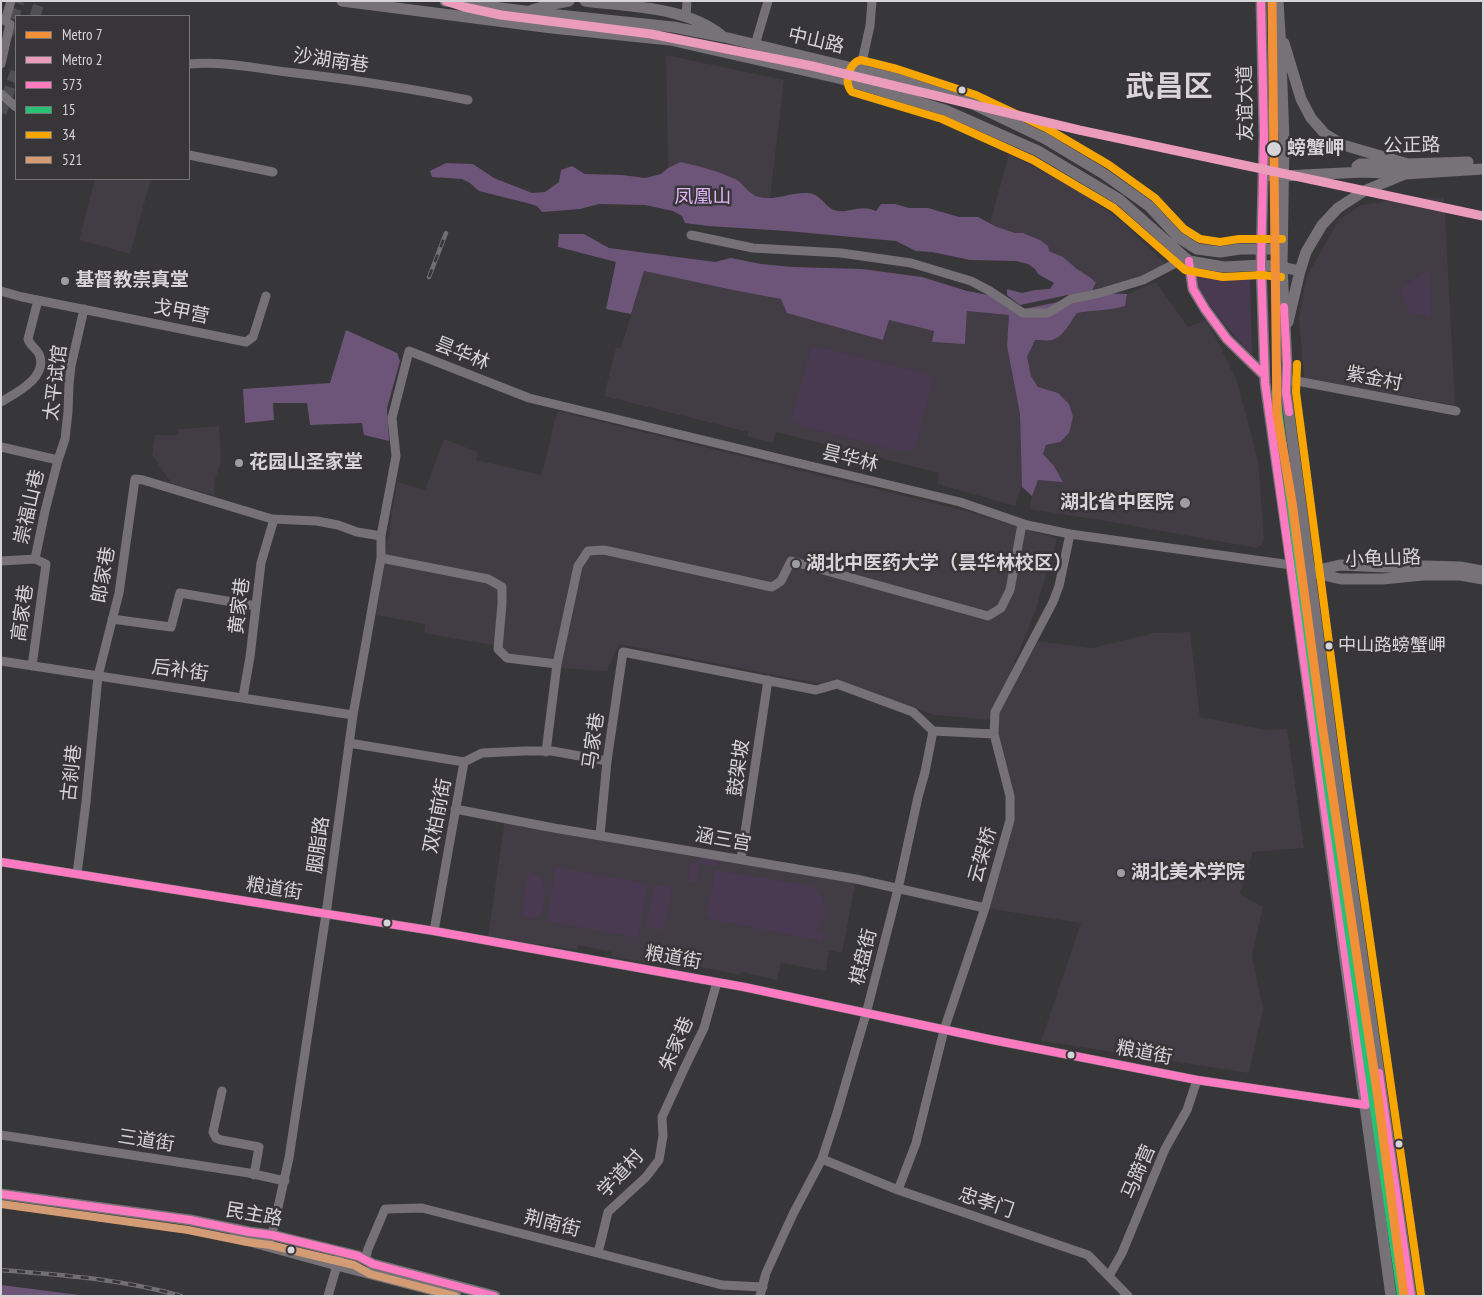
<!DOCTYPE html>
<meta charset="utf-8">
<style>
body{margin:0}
#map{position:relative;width:1484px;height:1297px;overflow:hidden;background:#373638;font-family:"PT Sans Narrow",sans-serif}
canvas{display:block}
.frame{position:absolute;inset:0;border:2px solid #d6d4d7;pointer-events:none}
.legend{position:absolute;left:15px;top:15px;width:175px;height:165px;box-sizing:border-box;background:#383539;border:1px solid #777578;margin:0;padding:6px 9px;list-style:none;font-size:15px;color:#d6d4d7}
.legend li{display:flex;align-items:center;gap:10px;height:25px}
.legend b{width:25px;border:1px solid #777578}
</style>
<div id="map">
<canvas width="1484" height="1297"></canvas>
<div class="frame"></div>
<ul class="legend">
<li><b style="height:6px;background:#f19036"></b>Metro 7</li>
<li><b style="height:6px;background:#ec9cbb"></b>Metro 2</li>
<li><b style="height:6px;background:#fe7ac1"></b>573</li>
<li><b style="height:6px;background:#26c172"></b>15</li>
<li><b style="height:6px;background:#f7a600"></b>34</li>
<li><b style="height:6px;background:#d39c74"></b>521</li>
</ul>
</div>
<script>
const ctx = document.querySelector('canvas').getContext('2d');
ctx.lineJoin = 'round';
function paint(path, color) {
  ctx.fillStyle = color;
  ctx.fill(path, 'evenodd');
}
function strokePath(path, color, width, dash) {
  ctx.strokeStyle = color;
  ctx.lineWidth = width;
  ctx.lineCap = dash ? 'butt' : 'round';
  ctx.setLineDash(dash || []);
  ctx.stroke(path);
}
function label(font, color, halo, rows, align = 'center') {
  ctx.font = font + ' "PT Sans Narrow","Noto Sans SC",sans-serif';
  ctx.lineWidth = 5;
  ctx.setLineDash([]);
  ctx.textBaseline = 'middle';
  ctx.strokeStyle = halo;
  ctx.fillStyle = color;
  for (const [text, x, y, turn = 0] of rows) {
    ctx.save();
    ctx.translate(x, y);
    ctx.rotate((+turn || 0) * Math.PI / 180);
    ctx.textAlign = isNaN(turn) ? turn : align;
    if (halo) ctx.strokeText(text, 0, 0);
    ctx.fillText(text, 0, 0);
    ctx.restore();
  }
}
paint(new Path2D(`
 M666 55 784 80 770 198 759 197 750 193 737 180 690 164 680 162 668 168Z
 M1009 154 1075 188 1120 220 1165 263 1125 286 1094 288 1096 283 1091 278 1077 269 1063 257 1049 251 1040 240 1023 233H1015L997 227 990 223Z
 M95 179H151L130 254 79 240Z
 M1444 197 1455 405 1304 378 1299 318 1307 275 1339 220 1361 205 1389 201Z
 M644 271 733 290 781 299 884 340 889 320 934 331 932 342 965 343 967 311 1010 315 1007 346 1020 414 1022 487 1017 497 1015 506 937 484 939 473 776 432 773 443 747 436 748 432 604 396 616 348H621Z
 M1156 282 1188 327 1207 320 1237 381 1258 460 1264 538 1262 544 1257 548 1106 521 1030 509 1031 499 1037 480 1054 466 1043 454 1046 445 1060 442 1045 390 1038 387 1031 376 1026 357 1035 340H1053L1064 333 1069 323 1077 313 1125 306 1127 294Z
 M557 411 970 512 1057 539 1035 612 991 720 934 715 868 691 794 679 619 644 607 671 556 668 517 664 500 644 492 645 424 633 425 624 376 615 397 482 425 490 444 439 478 452 476 460 542 475Z
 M219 426 221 461 215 480 214 495 172 484 152 455 155 435H179V429Z
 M1190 632 1200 717 1267 730 1287 729 1304 848 1253 852 1240 894 1263 907 1252 956 1263 1009 1249 1073 1041 1041 1081 923 985 908 1010 820V796L994 734 995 712 1035 641 1092 648 1154 633Z
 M505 819 856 879 842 953 829 950 826 971 781 963 777 980 741 972 740 975 674 962 676 953 655 949 652 963 611 957 612 952 578 945 577 950 488 937Z`), '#423c45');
paint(new Path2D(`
 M1429 270 1431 318 1409 312 1399 290Z
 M1196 275 1221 278H1250L1252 355C1228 331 1213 310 1194 282Z
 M811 348 828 349 924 373 933 379 914 451H898L806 427 791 421Z
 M700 853 718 856 716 866 700 864 696 882H688L691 863H699Z
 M556 867 648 884 638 938 546 921Z
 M715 870 812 886C826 900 830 915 816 931L825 934 822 941 706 918Z
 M528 871C551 879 544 893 543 913 535 920 532 918 522 917Z
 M654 885 672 888 664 930 646 927Z`), '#493951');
paint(new Path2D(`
 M680 162C696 165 720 172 735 179 743 182 747 194 759 197 774 201 790 193 805 193 820 192 824 206 834 210 849 215 858 203 876 211L881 204H895L909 208H928L959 217H978L997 227 1015 233H1023L1040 240 1048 246 1049 251 1063 257 1077 269 1091 278 1096 283 1092 290 1020 305 1007 295V289L1022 293 1035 290 1050 289 1054 283 1038 274 1035 269 1028 264 1016 261 970 260 932 252 916 251 896 241 787 231 708 226 685 223 682 216 673 211 645 205 599 204 580 209 542 212 537 206 527 203 479 191 470 183 462 179 432 177 430 171 446 163 473 164 494 178 532 193 545 192 559 182 561 170 572 166 585 174 622 175 645 178 661 174 668 168Z
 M559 234H584L609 248 715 262 731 258 761 264 792 267 862 269 922 277 967 291 989 295 1024 309 1102 293 1127 294 1125 306C1109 311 1093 310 1077 313 1070 322 1064 337 1052 340 1047 341 1040 340 1035 340L1027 357 1031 376 1038 387 1058 393 1069 404 1073 417 1069 433 1060 442 1046 445 1043 454 1054 466 1063 482 1038 480 1032 496 1022 487 1020 414 1007 346 1009 315 967 311 965 344 932 342 934 331 889 320 883 340 787 313 781 299 733 290 644 271 631 314 606 309 616 262 558 247Z
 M346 330 397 353 400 361 387 408 389 441 364 435 362 423 310 425 307 403H273L274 420 245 423 243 389 330 383Z
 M1 1285 87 1296H1Z`), '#6d5579');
strokePath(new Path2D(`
 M35 16 40 1
 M8 35 19 1
 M1 113 16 71`), '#4f4e50', 11, [11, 5.5]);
strokePath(new Path2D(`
 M686 16 687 1
 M755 45 768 1
 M1 64 10 24 5 21 11 1
 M189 64C221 61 255 68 287 72 348 79 409 88 468 100
 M857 84 870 26 872 1
 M1 94 16 107
 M189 155 273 172
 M691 235 753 248 841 253 911 263 971 281 990 291 1023 313H1048L1071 299 1100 293 1143 280 1174 264 1183 256
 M1 291 22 297 246 342 253 337 266 296
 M1286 379 1456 411
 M1 402C16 393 49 377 39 354 36 348 30 346 28 339L38 300
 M1 447 58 460 45 511 35 559
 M58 460 65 439 68 412 69 384 71 366 84 309
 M381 558 488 579 502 587V604L498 649 507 658 557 664
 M1 561 35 559 46 564 32 666
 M112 619 171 627 180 593 256 606
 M1 661 353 715
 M243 697 250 657 261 563 274 519
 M349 743 464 762
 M546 752 557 664 578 566 588 551 604 550 772 587 781 581 791 561 988 616 1001 608 1010 590 1022 524
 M464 762 482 753 525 751H552L607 761
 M455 809 554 828 856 879 985 908
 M600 835 607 761 623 652 816 690 837 684 913 712 933 731
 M741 859 768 680
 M1 862 434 931 744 987 993 1040 1197 1080 1366 1105
 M77 874 86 802 98 676 119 593 135 479 143 480 272 519 317 521 338 525 357 532 381 536
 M434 931 464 762
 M222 1091 213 1132 216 1138 221 1140 259 1147 254 1175
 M1 1135 249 1173 285 1181
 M822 1159 898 1190 1088 1255 1128 1296
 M898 1190 916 1143 944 1030 985 908 1010 820V796L994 734 995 712 1053 602 1059 586 1070 534
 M271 1239 289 1158 326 914 353 715 381 558V536L396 456 392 418 409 351 529 398 960 502 1027 525 1070 534 1291 565
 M598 1253 608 1212 646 1177 659 1160 663 1136 662 1117 684 1069 704 1028 717 982
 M365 1260 368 1249 385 1209 422 1208 722 1285 763 1287
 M1109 1276 1122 1253 1165 1149 1187 1110 1197 1080
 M328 1296 341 1252
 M760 1296 766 1273 793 1214 822 1159 837 1113 866 1014 898 889 918 797 925 772 933 731 994 734`), '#757177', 9);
strokePath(new Path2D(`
 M342 1 552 28 670 40 842 79 945 110 1038 151 1120 200 1189 261 1224 267 1261 265 1282 267 1300 271 1306 252 1322 225 1338 208 1364 191 1405 174
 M445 1 549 14 673 27 724 37 894 78 973 104 1044 138 1104 174 1149 206 1178 237 1197 249 1220 252 1240 249H1282
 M585 1C629 7 685 6 721 35
 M1261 1 1264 135 1261 265 1265 383 1288 543 1391 1296
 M1278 1 1280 33 1284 140 1282 267 1287 364 1286 392 1338 788 1411 1296
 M532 10 553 4 569 1
 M1284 43 1301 99 1311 118 1325 134 1343 145 1408 164
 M1357 166 1360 164H1408L1468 162
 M1263 175 1283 176 1363 172 1405 174 1483 169
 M1189 261 1193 289 1205 309 1227 339 1264 375
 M1288 322 1300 271
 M1314 571 1340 565 1385 567 1426 566 1460 567 1482 571
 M1310 572 1341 579H1383L1423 575H1460L1483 579
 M1 1194 190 1220 249 1232 272 1235 358 1256 373 1264 495 1296
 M235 1237 337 1265 456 1296`), '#767278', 11);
const rail = new Path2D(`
 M429 277 446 233
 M1 1270C62 1275 122 1279 181 1296`);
strokePath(rail, '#726f74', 4.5);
strokePath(rail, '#383539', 2.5, [8]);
strokePath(new Path2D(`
 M1189 261 1193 289 1205 309 1227 339 1264 375
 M1284 307 1287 364 1286 392 1289 412
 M1 862 434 931 744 987 993 1040 1197 1080 1366 1105 1265 383 1261 265 1264 135 1261 1
 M1379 1073 1411 1296
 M1 1194 190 1220 249 1232 272 1235 358 1256 373 1264 494 1296`), '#fe7ac1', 8);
strokePath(new Path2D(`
 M1277 364 1276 393 1328 789 1401 1296`), '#26c172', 8);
strokePath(new Path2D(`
 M1281 277 1261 275 1223 277 1185 270 1114 208 1033 160 942 119 852 92C843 83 849 62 861 60L897 69 976 95 1048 129 1109 165 1155 198 1184 229 1200 239 1220 242 1239 239H1282
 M1297 364 1296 392 1348 787 1421 1295`), '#f7a600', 8);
strokePath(new Path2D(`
 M1 1204 188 1230 247 1242 270 1245 354 1265 370 1274 455 1296`), '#d39c74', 8);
strokePath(new Path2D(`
 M1272 1 1277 414 1292 502 1322 724 1378 1098 1404 1296`), '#f19036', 9);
strokePath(new Path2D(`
 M446 1 464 7 501 15 651 34 812 66 1079 130 1483 216`), '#ec9cbb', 9);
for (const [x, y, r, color] of [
 [962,90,4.5,"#d6d4d7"],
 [1274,149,8,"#d6d4d7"],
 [65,281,5,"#9e9d9f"],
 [239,463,5,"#9e9d9f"],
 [1185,503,6,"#9e9d9f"],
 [796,564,5,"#9e9d9f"],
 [1329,646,4.5,"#d6d4d7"],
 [1121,873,5,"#9e9d9f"],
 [387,923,4.5,"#d6d4d7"],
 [1071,1055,4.5,"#d6d4d7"],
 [1399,1144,4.5,"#d6d4d7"],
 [291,1250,4.5,"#d6d4d7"]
]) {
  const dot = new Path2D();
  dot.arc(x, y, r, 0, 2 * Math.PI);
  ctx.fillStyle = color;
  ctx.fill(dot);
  strokePath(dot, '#383539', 2);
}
label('18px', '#d6d4d7', '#383539', [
 ["中山路螃蟹岬",1338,646]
], 'left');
label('19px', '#d6d4d7', '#383539', [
 ["中山路",816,41,13],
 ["沙湖南巷",331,61,8],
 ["友谊大道",1246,103,-91],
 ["公正路",1412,146,-1],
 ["戈甲营",181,312,11],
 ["昙华林",462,354,22],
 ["紫金村",1374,379,11],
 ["太平试馆",56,383,-83],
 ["昙华林",850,459,14],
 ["崇福山巷",30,507,-77],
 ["小龟山路",1383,559,-2],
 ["郎家巷",104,575,-80],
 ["黄家巷",240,606,-83],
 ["高家巷",23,613,-82],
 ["后补街",180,671,8],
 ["马家巷",594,741,-82],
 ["鼓架坡",739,768,-82],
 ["古刹巷",72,773,-84],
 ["双柏前街",438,816,-79],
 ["涵三宫",723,840,10],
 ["胭脂路",319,845,-82],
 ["云架桥",983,855,-74],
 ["粮道街",274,889,9],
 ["棋盘街",864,957,-76],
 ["粮道街",673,958,10],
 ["朱家巷",677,1044,-66],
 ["粮道街",1144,1053,11],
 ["三道街",146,1141,9],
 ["马蹄营",1139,1172,-67],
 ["学道村",621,1174,-47],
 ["忠孝门",986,1203,19],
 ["民主路",254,1215,10],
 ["荆南街",552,1224,14]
]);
label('bold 19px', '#d6d4d7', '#383539', [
 ["螃蟹岬",1287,149]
], 'left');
label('19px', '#e0b4f6', '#383539', [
 ["凤凰山",703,198]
]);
label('bold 19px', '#d6d4d7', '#383539', [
 ["基督教崇真堂",75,281],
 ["花园山圣家堂",249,463],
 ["湖北省中医院",1174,503,"right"],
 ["湖北中医药大学（昙华林校区）",806,564],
 ["湖北美术学院",1131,873]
], 'left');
label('bold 29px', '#d8d4da', '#383539', [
 ["武昌区",1169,88]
]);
</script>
